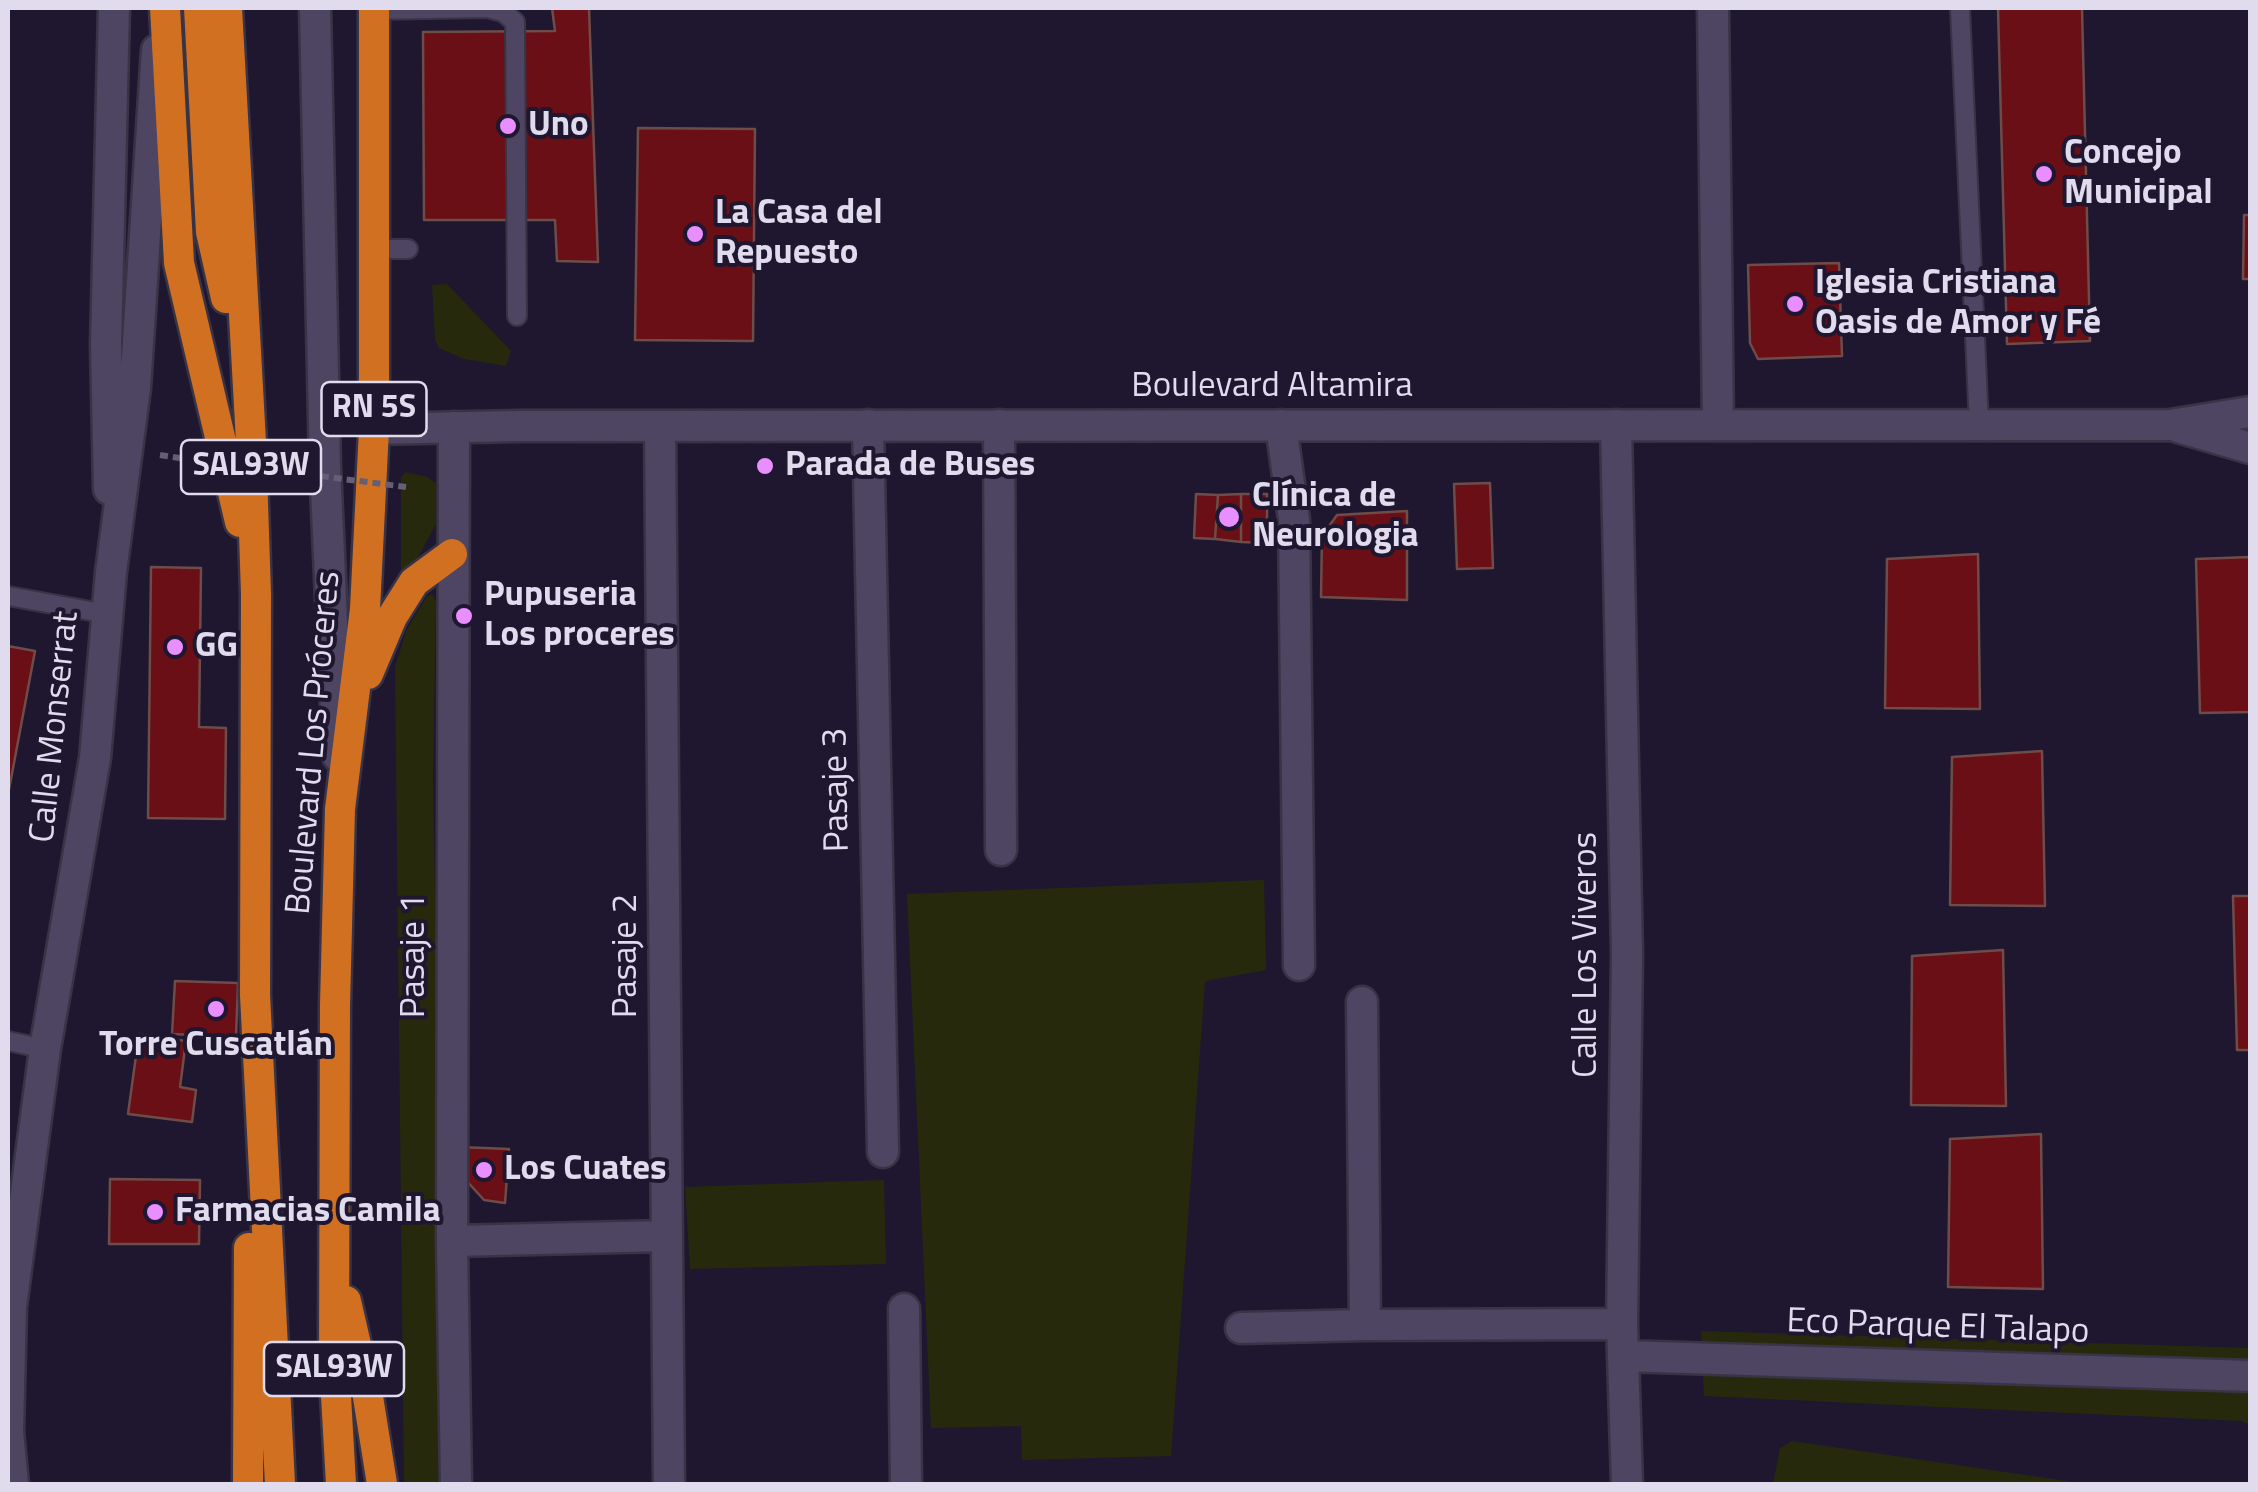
<!DOCTYPE html>
<meta charset="utf-8">
<style>
body{margin:0}
#map{position:relative;width:2258px;height:1492px;overflow:hidden;background:#1e172f;font-family:"Titillium Web",sans-serif}
canvas{display:block}
.frame{position:absolute;inset:0;border:10px solid #e0dced;pointer-events:none}
</style>
<div id="map">
<canvas width="2258" height="1492"></canvas>
<div class="frame"></div>
</div>
<script>
const ctx = document.querySelector('canvas').getContext('2d');
ctx.lineJoin = 'round';
function paint(path, color) {
  ctx.fillStyle = color;
  ctx.fill(path, 'evenodd');
}
function strokePath(path, color, width, dash) {
  ctx.strokeStyle = color;
  ctx.lineWidth = width;
  ctx.lineCap = dash ? 'butt' : 'round';
  ctx.setLineDash(dash || []);
  ctx.stroke(path);
}
function label(font, color, halo, rows, align = 'center') {
  ctx.font = font + ' "Titillium Web",sans-serif';
  ctx.lineWidth = 8;
  ctx.setLineDash([]);
  ctx.textBaseline = 'middle';
  ctx.strokeStyle = halo;
  ctx.fillStyle = color;
  for (const [text, x, y, turn = 0] of rows) {
    ctx.save();
    ctx.translate(x, y);
    ctx.rotate((+turn || 0) * Math.PI / 180);
    ctx.textAlign = isNaN(turn) ? turn : align;
    if (halo) ctx.strokeText(text, 0, 0);
    ctx.fillText(text, 0, 0);
    ctx.restore();
  }
}
paint(new Path2D(`
 M447 284 511 351 506 366 464 359 439 348 435 340 432 285Z
 M406 472 427 477 436 483V524L409 574 401 572V477Z
 M432 594 436 601 433 781 439 1105V1484H404L395 667 406 631 427 596Z
 M1264 880 1266 970 1205 981 1171 1456 1022 1460 1021 1426 931 1428 907 894Z
 M884 1180 886 1264 690 1269 685 1187Z
 M1701 1331 2250 1348V1425L2241 1421 1704 1396Z
 M1792 1441 2067 1481 2075 1484H1773L1780 1448Z`), '#27290d');
const building = new Path2D(`
 M552 8H589L598 262 557 261 555 220H424L423 32 555 31Z
 M1998 8H2082L2090 341 2007 344Z
 M638 128 755 129 753 341 635 340Z
 M2244 215H2250V279H2243Z
 M1839 263 1842 356 1758 359 1750 343 1748 265Z
 M1490 483 1493 568 1457 569 1454 484Z
 M1196 494 1218 495 1215 539 1194 538Z
 M1241 494H1267V543L1241 542Z
 M1241 494V542L1215 539 1218 495Z
 M1407 511V600L1321 597 1322 536 1337 515Z
 M1978 554 1980 709 1885 708 1887 559Z
 M2250 557V712L2200 713 2196 559Z
 M151 567 201 568 199 727 226 728 225 819 148 818Z
 M8 646 35 651 8 795Z
 M2042 751 2045 906 1950 905 1952 757Z
 M2233 896H2250V1050H2237Z
 M2003 950 2006 1106 1911 1105 1912 956Z
 M175 981 238 983 236 1037 172 1034Z
 M139 1034 186 1041 180 1087 196 1090 192 1122 128 1114Z
 M2041 1134 2043 1289 1948 1287 1950 1139Z
 M459 1147 509 1149 505 1203 484 1200 464 1178Z
 M110 1179 200 1180 199 1244H109Z`);
paint(building, '#690f15');
strokePath(building, '#6e4c4a', 2.5);
const service = new Path2D(`
 M1960 8 1979 425
 M374 10 487 8 503 12 515 22 517 316
 M374 249H408
 M8 596 107 614
 M8 1041 45 1049`);
const minor = new Path2D(`
 M1713 8 1718 425
 M868 425 883 1152
 M999 425 1001 850
 M1281 425 1294 520 1299 965
 M1616 425 1627 955 1622 1324 1627 1484
 M454 427 452 1241 456 1484
 M660 427 669 1484
 M1362 1002 1365 1325 1622 1324
 M452 1241 666 1236
 M904 1309 906 1484
 M1241 1328 1365 1325
 M1623 1356 2250 1376`);
const tertiary = new Path2D(`
 M315 8 325 466 338 756
 M2178 427 2250 448
 M374 429 518 426 2170 425 2250 412
 M109 489 106 345 114 8
 M13 1484 8 1432 11 1307 45 1049 95 758 111 572 135 388 157 50`);
const trunk = new Path2D(`
 M165 8 179 263 240 522
 M199 8 211 232 226 298
 M227 8 251 442 256 594 255 995 280 1484
 M368 674 392 617 414 582 452 554
 M346 1301 368 1397 382 1484
 M248 1484 249 1248
 M341 1484 334 1361 335 1005 340 809 365 609 374 429V8`);
strokePath(service, '#383345', 22);
strokePath(minor, '#383345', 35);
strokePath(tertiary, '#383345', 35);
strokePath(trunk, '#383345', 35);
strokePath(new Path2D(`
 M160 455 179 458`), '#655f75', 6, [8, 5]);
strokePath(service, '#4d4561', 18);
strokePath(minor, '#4d4561', 30);
strokePath(tertiary, '#4d4561', 30);
strokePath(trunk, '#d27022', 30);
strokePath(new Path2D(`
 M179 458 406 487`), '#655f75', 6, [8, 5]);
for (const [x, y, r, color] of [
 [508,126,10,"#e88eff"],
 [2044,174,10,"#e88eff"],
 [695,234,10,"#e88eff"],
 [1795,304,10,"#e88eff"],
 [765,466,10,"#e88eff"],
 [1229,517,12,"#e88eff"],
 [464,616,10,"#e88eff"],
 [175,647,10,"#e88eff"],
 [216,1009,10,"#e88eff"],
 [484,1170,10,"#e88eff"],
 [155,1212,10,"#e88eff"]
]) {
  const dot = new Path2D();
  dot.arc(x, y, r, 0, 2 * Math.PI);
  ctx.fillStyle = color;
  ctx.fill(dot);
  strokePath(dot, '#1e172f', 4);
}
for (const [x, y, w] of [
 [374,409,105],
 [251,467,140],
 [334,1369,140]
]) {
  const box = new Path2D();
  box.roundRect(x - w / 2, y - 27, w, 54, 8);
  ctx.fillStyle = '#1e172f';
  ctx.fill(box);
  strokePath(box, '#e0dced', 2.5);
}
label('bold 32px', '#e0dced', null, [
 ["RN 5S",374,409],
 ["SAL93W",251,467],
 ["SAL93W",334,1369]
]);
label('bold 35px', '#e0dced', '#1e172f', [
 ["Uno",528,126],
 ["Concejo",2064,154],
 ["Municipal",2064,194],
 ["La Casa del",715,214],
 ["Repuesto",715,254],
 ["Iglesia Cristiana",1815,284],
 ["Oasis de Amor y Fé",1815,324],
 ["Parada de Buses",785,466],
 ["Clínica de",1252,497],
 ["Neurologia",1252,537],
 ["Pupuseria",484,596],
 ["Los proceres",484,636],
 ["GG",195,647],
 ["Torre Cuscatlán",216,1046,"center"],
 ["Los Cuates",504,1170],
 ["Farmacias Camila",175,1212]
], 'left');
label('35px', '#e0dced', '#1e172f', [
 ["Boulevard Altamira",1272,387],
 ["Calle Monserrat",56,727,-84],
 ["Boulevard Los Próceres",315,743,-85],
 ["Pasaje 3",838,790,-91],
 ["Calle Los Viveros",1587,955,-90],
 ["Pasaje 1",415,956,-90],
 ["Pasaje 2",627,956,-90],
 ["Eco Parque El Talapo",1938,1328,2]
]);
</script>
